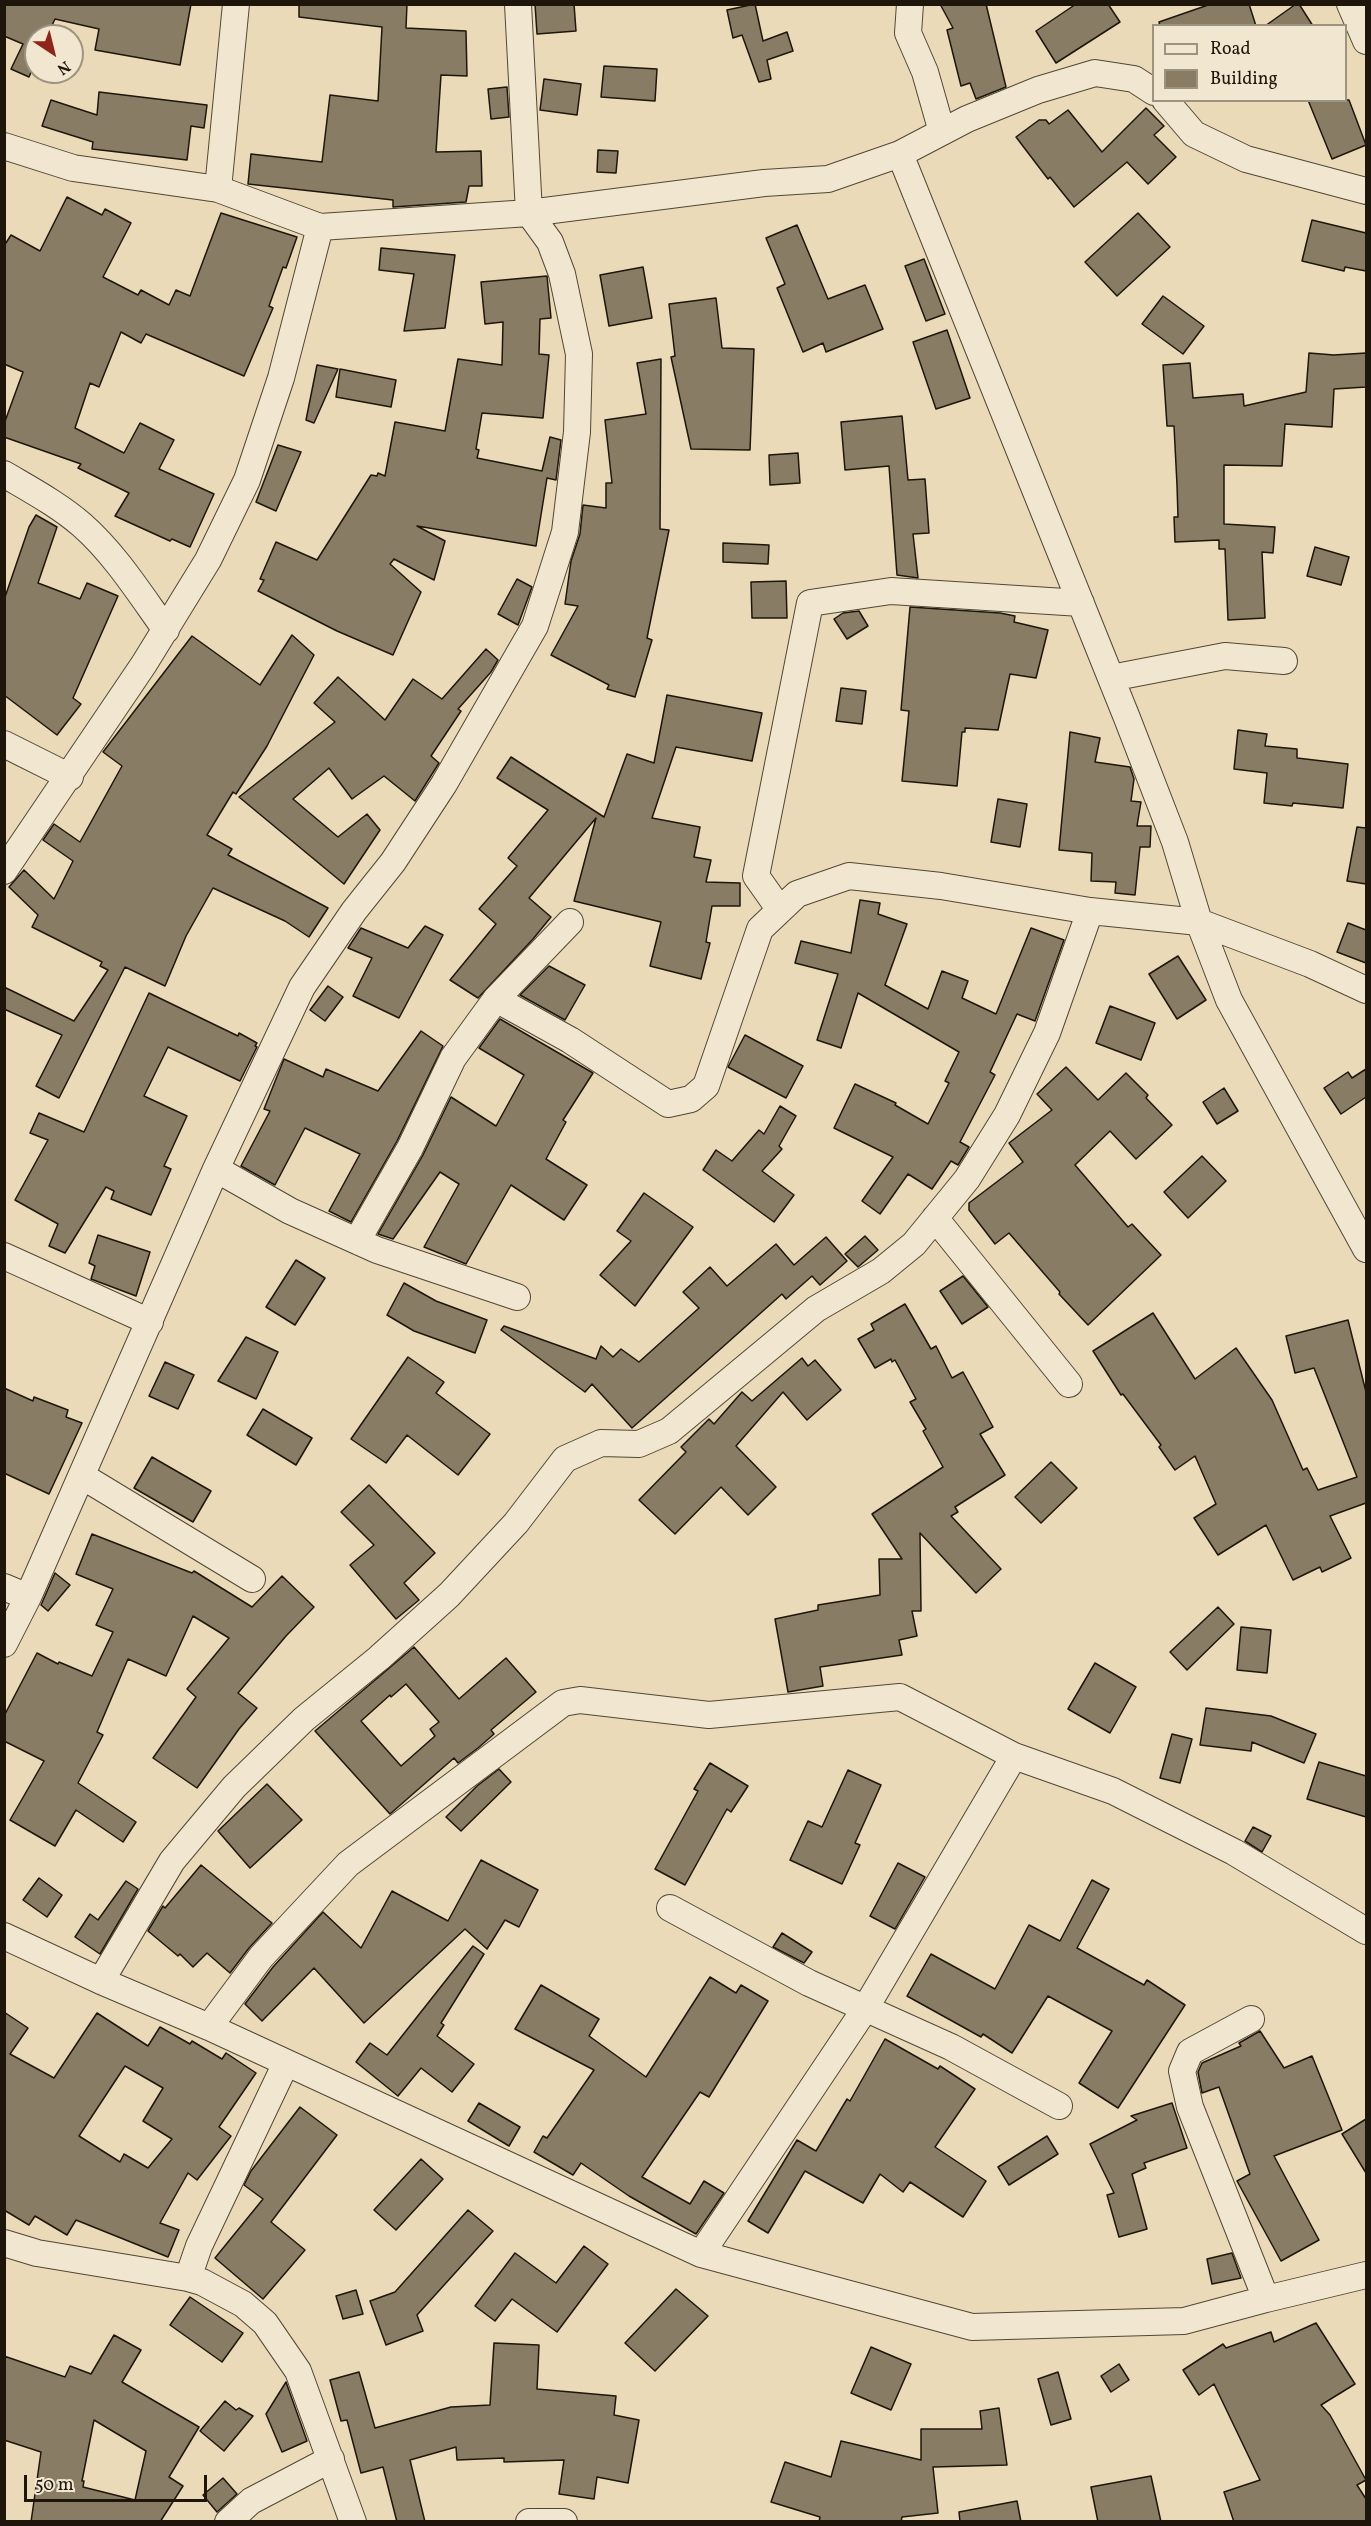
<!DOCTYPE html>
<style>
body{margin:0}
#map{position:relative;width:1371px;height:2526px;overflow:hidden;background:#eadab7;font-family:Vollkorn,serif}
canvas{display:block}
.frame{position:absolute;inset:0;border:6px solid #1e160b;pointer-events:none}
.legend{position:absolute;left:1152px;top:24px;width:195px;height:78px;box-sizing:border-box;background:#f1e7d0;border:2px solid #9d9381;margin:0;padding:8px 10px;list-style:none;font-size:18px;color:#1e160b}
.legend li{display:flex;align-items:center;gap:12px;height:30px}
.legend b{width:30px;border:2px solid #9d9381}
.north{position:absolute;left:24px;top:24px;width:60px;height:60px;box-sizing:border-box;background:#f1e7d0;border:2px solid #9d9381;border-radius:50%;rotate:145deg;font-size:16px;font-weight:700;line-height:24px;text-align:center;color:#1e160b}
.north::after{content:'';display:block;margin:auto;width:21px;height:27px;background:#8f2418;clip-path:polygon(50% 0,100% 100%,50% 72%,0 100%)}
.scale{position:absolute;left:24px;top:2475px;width:183px;height:27px;box-sizing:border-box;border:3px solid #1e160b;border-top:0;padding-left:8px;font-size:18px;line-height:21px;white-space:nowrap;color:#1e160b;-webkit-text-stroke:4px #f1e7d0;paint-order:stroke}
</style>
<div id="map">
<canvas width="1371" height="2526"></canvas>
<div class="frame"></div>
<ul class="legend">
<li><b style="height:8px;background:#f1e7d0"></b>Road</li>
<li><b style="height:16px;background:#887c64"></b>Building</li>
</ul>
<div class="north">N</div>
<div class="scale">50 m</div>
</div>
<script>
const ctx = document.querySelector('canvas').getContext('2d');
ctx.lineJoin = 'round';
function paint(path, color) {
  ctx.fillStyle = color;
  ctx.fill(path, 'evenodd');
}
function strokePath(path, color, width, dash) {
  ctx.strokeStyle = color;
  ctx.lineWidth = width;
  ctx.lineCap = dash ? 'butt' : 'round';
  ctx.setLineDash(dash || []);
  ctx.stroke(path);
}
const building = new Path2D(`
 M4 4H191L180 65 95 50 99 29 55 19 47 36H36V61L29 77 11 69 23 44 4 36Z
 M299 4H407L406 28 466 31 467 76 441 75 436 152 481 151 482 186H469L466 202 393 207V200L248 184 251 154 322 162 330 95 378 101 382 27 299 17Z
 M535 4H574L576 31 537 34Z
 M755 4 763 41 787 32 793 51 767 60 771 79 759 82 742 35 733 38 727 10Z
 M940 4H986L1006 87 976 99 970 83 961 86 947 30 953 28Z
 M1076 4H1108L1120 22 1056 63 1036 31Z
 M1211 4H1249L1256 26H1160L1159 22Z
 M1296 4H1299L1313 26H1265Z
 M604 66 657 69 655 101 601 97Z
 M544 79 581 84 577 115 540 110Z
 M507 87 509 117 491 119 488 89Z
 M99 92 207 105 204 128 191 126 187 160 92 149 93 142 42 126 51 100 97 115Z
 M1308 100H1349L1366 145 1332 159Z
 M1146 108 1164 126 1154 135 1176 157 1148 184 1127 162 1074 207 1050 177 1048 179 1016 137 1039 120H1046L1049 124 1068 110 1102 152Z
 M598 150 618 151 616 173 597 172Z
 M67 197 102 215 105 209 131 223 103 277 138 295 141 290 169 305 176 290 190 296 221 213 297 237 286 268 283 267 269 306 273 308 244 376 146 334 141 343 121 332 99 387 90 383 75 428 124 453 140 423 174 440 159 469 214 494 190 547 172 539 170 541 115 516 129 493 78 468 81 464 4 437V424L23 372 4 364V246L11 235 40 251Z
 M1138 213 1170 247 1117 296 1085 262Z
 M1312 220 1366 233V271L1345 267 1344 271 1302 261Z
 M797 225 828 299 865 285 883 329 826 352 823 343 803 352 777 288 785 284 766 238Z
 M381 248 455 255 445 328 404 331 414 274 379 270Z
 M924 259 945 314 926 321 905 266Z
 M643 267 652 318 609 326 600 275Z
 M547 276 551 318 540 319 539 354 549 355 543 418 482 413 476 449 479 450 477 458 542 471 550 437 561 440 556 480 547 478 536 546 417 526 445 541 434 580 394 559 390 564 421 592 393 655 337 631 258 591 264 580 260 579 276 542 317 560 371 475 377 476 378 473 385 476 395 422 445 431 458 359 502 365 503 322 485 324 481 282Z
 M1163 296 1204 326 1183 354 1142 324Z
 M716 298 722 348 754 349 750 450 691 449 671 357 675 356 669 304Z
 M947 330 970 398 936 409 913 342Z
 M1309 353 1334 355 1366 353V387L1334 389 1332 427 1285 424 1282 466 1224 465V524L1275 527 1273 553 1262 552 1265 618 1228 620 1225 549H1219V540L1175 542 1174 517H1178L1177 485 1174 426H1167L1163 365 1190 363 1193 398 1243 394 1244 406 1306 392Z
 M661 359 660 529 669 530 647 638 652 640 635 697 607 689 609 685 551 655 578 606 565 604 571 561 580 534 583 505 606 508V483H612L605 420 646 414 637 363Z
 M317 365 338 369 314 423 306 420Z
 M340 369 396 380 391 407 336 397Z
 M902 416 908 480 925 479 929 533 913 534 918 578 897 575 889 466 845 470 841 422Z
 M278 445 301 452 276 511 256 502Z
 M798 453 800 483 770 485 769 455Z
 M36 515 57 527 38 583 80 599 87 583 118 596 73 698 81 704 57 735 4 695V600L29 527Z
 M723 543 769 545 768 564 723 562Z
 M1315 547 1349 557 1341 585 1307 576Z
 M517 579 532 587 518 625 498 614Z
 M786 581 787 618H752L751 582Z
 M910 607 1000 613 1015 616 1014 622 1048 630 1036 678 1010 674 998 730 965 728V732H962L957 786 902 781 909 711 901 710Z
 M859 611 868 626 847 639 834 619 843 613Z
 M292 635 314 655 267 746 236 794 233 792 207 835 232 849 228 855 328 908 309 937 285 921 213 888 186 936 165 986 125 967 59 1098 36 1086 62 1035 4 1009V987L74 1021 108 970 100 966 102 962 32 927 38 915 9 887 24 870 54 899 73 861 43 840 54 824 80 842 122 766 103 752 192 636 260 685Z
 M486 649 498 660 491 672 458 709 461 711 431 756 439 763 415 801 384 776 352 799 329 768 293 799 338 837 367 814 380 830 344 884 239 797 335 722 314 703 338 677 385 720 413 679 442 699Z
 M841 688 866 691 862 724 836 721Z
 M667 695 762 713 752 761 676 747 652 818 700 827 694 857 711 860 706 882 740 883V906H712L706 942 710 943 701 979 650 966 661 922 574 901 596 818 529 898 551 917 533 939 478 998 450 980 496 924 479 909 517 866 508 858 548 810 497 778 511 757 604 817 627 754 654 763Z
 M1238 730 1267 734 1265 746 1297 749V758L1348 764 1343 808 1293 803 1292 806 1264 803 1267 773 1234 769Z
 M1070 732 1100 738 1095 762 1130 767 1134 779 1131 801 1141 802 1137 826H1151L1150 847H1140L1135 895 1115 893 1116 882 1091 881 1092 853 1059 850Z
 M998 799 1027 804 1020 847 991 842Z
 M1357 827 1366 828V884L1347 881Z
 M860 900 880 903 878 914 907 924 885 985 928 1009 942 971 968 981 962 998 996 1014 1031 928 1064 940 1035 1021 1017 1014 990 1072 995 1075 960 1142 969 1147 958 1165 951 1161 932 1189 908 1174 880 1214 862 1201 893 1157 834 1128 855 1084 896 1103 895 1105 928 1124 949 1083 945 1081 959 1052 858 993 841 1048 817 1040 838 974 795 963 801 941 851 953Z
 M1348 923 1366 930V963L1337 952Z
 M425 926 443 935 399 1018 353 996 372 958 348 948 361 928 408 948Z
 M1178 956 1206 1000 1177 1019 1149 974Z
 M549 966 585 985 565 1020 520 995Z
 M328 986 343 997 325 1021 310 1010Z
 M149 993 238 1036 239 1033 257 1043 255 1046 257 1047 240 1081 168 1047 144 1096 187 1116 164 1166 171 1169 151 1215 111 1199 114 1191 106 1187 65 1253 49 1246 58 1224 15 1200 48 1140 30 1133 39 1113 84 1132Z
 M1110 1006 1155 1023 1141 1060 1096 1043Z
 M500 1019 593 1073 563 1120 566 1122 546 1159 587 1185 564 1220 511 1185 466 1264 424 1247 459 1184 440 1172 393 1239 378 1234 423 1155 451 1097 496 1126 524 1075 479 1048Z
 M421 1031 443 1046 397 1141 351 1222 329 1211 360 1154 305 1128 275 1185 241 1166 270 1111 264 1109 284 1059 323 1077 326 1069 378 1091Z
 M745 1035 803 1066 786 1098 728 1067Z
 M1066 1067 1098 1100 1126 1073 1148 1095 1146 1098 1172 1125 1136 1159 1110 1131 1075 1165 1128 1227 1132 1224 1161 1255 1088 1325 1059 1294 1060 1292 1009 1233 995 1244 969 1210V1203L1023 1162 1009 1143 1052 1110 1037 1094Z
 M1366 1069V1097L1341 1114 1324 1088 1348 1072 1352 1078Z
 M1224 1088 1238 1111 1217 1124 1203 1102Z
 M780 1106 796 1116 779 1146 782 1149 762 1171 794 1195 774 1222 703 1170 716 1150 732 1161 759 1130 764 1134Z
 M1202 1156 1226 1181 1188 1218 1164 1192Z
 M644 1193 693 1227 635 1306 600 1275 631 1241 617 1231Z
 M98 1235 150 1252 136 1296 91 1279 95 1266 89 1263Z
 M865 1236 878 1250 858 1267 845 1254Z
 M826 1237 847 1261 820 1285 812 1276 786 1299 782 1294 632 1428 592 1384 585 1392 501 1330 504 1326 596 1359 601 1346 613 1357 621 1349 639 1362 699 1308 683 1292 710 1267 727 1286 776 1244 794 1265Z
 M296 1260 325 1278 295 1325 266 1307Z
 M963 1276 988 1307 962 1324 940 1291Z
 M404 1283 436 1301 487 1320 475 1353 414 1331 387 1315Z
 M905 1304 931 1349 936 1346 952 1378 963 1372 993 1427 980 1434 1005 1475 955 1507 958 1512 951 1516 1001 1569 976 1593 920 1533 921 1611H912L917 1636 899 1640 902 1655 820 1667 823 1686 788 1692 775 1619 818 1610V1605L880 1595 879 1559H902L872 1514 943 1467 923 1431 926 1429 910 1402 916 1399 895 1360 892 1362 891 1359 875 1368 858 1339 874 1330 871 1324Z
 M1153 1313 1195 1379 1236 1348 1272 1400 1303 1470 1307 1468 1318 1490 1357 1477 1314 1368 1295 1373 1286 1336 1348 1320 1366 1392V1503L1330 1516 1351 1558 1322 1572 1320 1567 1293 1580 1266 1525 1218 1555 1194 1518 1216 1504 1195 1456 1175 1470 1159 1447 1161 1445 1123 1394 1121 1395 1093 1351Z
 M246 1337 278 1352 256 1399 218 1381Z
 M408 1357 444 1382 436 1393 490 1434 458 1475 407 1435 386 1463 351 1439Z
 M802 1358 808 1366 815 1360 841 1390 807 1420 783 1392 736 1446 776 1487 748 1515 721 1487 675 1534 639 1500 686 1452 681 1447 709 1419 714 1424 742 1392 752 1401Z
 M165 1362 194 1375 178 1409 149 1396Z
 M4 1388 33 1401 34 1397 68 1410 66 1417 82 1423 49 1494 4 1473Z
 M263 1409 312 1438 296 1465 247 1435Z
 M152 1457 211 1491 193 1522 134 1488Z
 M1051 1462 1077 1488 1041 1523 1015 1497Z
 M369 1485 435 1553 404 1583 419 1600 396 1619 350 1565 374 1545 341 1512Z
 M92 1534 192 1573 194 1571 252 1607 282 1576 314 1607 286 1636 238 1693 257 1708 239 1729 197 1788 153 1758 196 1697 187 1689 229 1638 193 1616 166 1676 128 1659 97 1732 103 1735 78 1783 136 1822 123 1842 76 1810 55 1846 10 1820 44 1761 4 1741V1716L37 1653 58 1664 59 1662 92 1676 113 1632 96 1625 113 1589 76 1574Z
 M55 1573 70 1585 48 1611 41 1605Z
 M1218 1607 1234 1624 1187 1670 1170 1652Z
 M1241 1627 1271 1630 1267 1673 1237 1670Z
 M414 1647 459 1699 506 1658 536 1692 491 1730 494 1734 478 1748 458 1763 454 1758 390 1814 315 1731ZM406 1684 439 1722 430 1729 435 1736 401 1766 361 1721 390 1695 391 1697Z
 M1095 1663 1136 1687 1110 1733 1068 1709Z
 M1206 1708 1271 1716 1316 1734 1304 1763 1252 1742 1251 1751 1200 1745Z
 M1172 1734 1192 1739 1180 1783 1160 1778Z
 M1319 1762 1366 1776V1817L1307 1799Z
 M710 1763 748 1786 731 1812 727 1809 685 1885 655 1869 698 1791 694 1789Z
 M499 1769 511 1782 461 1831 446 1817 477 1786Z
 M848 1770 881 1785 855 1843 860 1845 842 1884 790 1860 808 1821 822 1827Z
 M267 1784 302 1820 250 1868 218 1831Z
 M1253 1827 1271 1836 1262 1852 1245 1841Z
 M481 1860 538 1890 519 1927 505 1920 487 1949 465 1929 364 2023 314 1968 262 2021 245 2004 273 1967 323 1912 361 1948 392 1891 448 1921Z
 M898 1863 925 1877 895 1929 870 1916Z
 M201 1865 272 1923 249 1948 230 1973 207 1953 193 1967 180 1954 178 1956 148 1931 163 1906 165 1908Z
 M39 1878 62 1895 47 1917 23 1900Z
 M1092 1880 1109 1889 1077 1948 1144 1985 1147 1980 1185 2005 1118 2108 1079 2083 1112 2031 1048 1996 1012 2053 983 2034 981 2037 907 1996 931 1954 995 1989 1029 1925 1060 1941Z
 M126 1881 138 1889 100 1954 75 1937 90 1914 98 1920Z
 M782 1933 812 1952 804 1963 773 1947Z
 M473 1946 484 1954 441 2023 444 2025 437 2036 474 2064 452 2092 421 2068 398 2096 356 2062 370 2043 387 2055Z
 M710 1977 736 1993 741 1985 768 2001 709 2097 700 2092 642 2177 690 2204 704 2181 724 2193 696 2234 629 2196 581 2163 573 2175 534 2152 543 2136 547 2138 594 2070 515 2029 541 1985 599 2019 589 2036 646 2077Z
 M4 2012 28 2028 10 2054 54 2078 97 2013 148 2046 160 2027 190 2044 192 2041 222 2059 226 2053 256 2073 219 2127 231 2136 197 2180 188 2173 160 2223 179 2230 168 2257 76 2220 67 2235 35 2216 29 2225 4 2210ZM125 2066 163 2088 143 2121 172 2139 148 2168 124 2154 120 2162 79 2136Z
 M1260 2031 1284 2068 1312 2056 1342 2130 1274 2156 1319 2240 1281 2261 1237 2181 1250 2174 1219 2087 1202 2093 1198 2072 1202 2063 1241 2046 1239 2043Z
 M885 2039 938 2069 940 2066 975 2089 935 2147 986 2181 963 2217 910 2182 903 2192 880 2174 863 2203 805 2171 768 2233 748 2221 797 2140 816 2151 847 2099 850 2101Z
 M479 2103 520 2127 509 2146 468 2121Z
 M1172 2103 1187 2148 1144 2163 1146 2168 1132 2174 1147 2229 1119 2237 1107 2195 1114 2193 1090 2144 1137 2120 1131 2116Z
 M300 2107 337 2135 271 2222 305 2250 263 2299 215 2258 263 2199 244 2185 251 2171Z
 M1366 2119V2173L1342 2134Z
 M1047 2136 1058 2154 1009 2185 998 2167Z
 M421 2159 443 2179 396 2230 374 2210Z
 M468 2210 493 2231 417 2315 423 2331 386 2345 370 2301 395 2292Z
 M584 2246 608 2264 557 2332 512 2299 495 2321 475 2306 515 2253 556 2283Z
 M1232 2253 1241 2278 1212 2284 1207 2259Z
 M676 2289 708 2316 655 2371 625 2343Z
 M356 2290 363 2314 343 2319 336 2296Z
 M190 2297 243 2333 222 2362 170 2325Z
 M1316 2323 1355 2384 1321 2405 1330 2415 1366 2480 1357 2485 1366 2499V2522H1234L1224 2492 1260 2480 1214 2384 1199 2395 1183 2370 1223 2344 1226 2348 1271 2332 1274 2342Z
 M114 2335 141 2350 122 2382 199 2427 169 2477 183 2486 160 2522H31L41 2452 4 2440V2356L65 2377 70 2366 91 2374ZM94 2420 146 2451 135 2500 83 2487 84 2481H82Z
 M494 2343 539 2345 537 2389 616 2396 614 2415 639 2420 628 2483 597 2477 594 2499 559 2494 564 2460 504 2462V2458L457 2460 456 2447 410 2460 425 2522H397L383 2467 361 2473 347 2420 341 2421 330 2380 359 2372 375 2428 451 2407 490 2405Z
 M871 2347 911 2364 891 2410 851 2393Z
 M1119 2364 1129 2380 1111 2392 1101 2376Z
 M1058 2372 1071 2419 1051 2425 1038 2379Z
 M286 2382 307 2441 282 2452 266 2414Z
 M225 2401 236 2410 239 2408 253 2416 224 2451 200 2431Z
 M999 2408 1007 2465 933 2467 938 2513 902 2517 901 2522H819L820 2517 771 2502 785 2462 831 2477 841 2441 921 2460V2429H982L980 2411Z
 M1151 2476 1161 2522H1098L1091 2487Z
 M223 2478 237 2494 217 2512 203 2495Z
 M1017 2501 1021 2522H960L959 2512Z`);
paint(building, '#887c64');
strokePath(building, '#1e160b', 1.5);
const minor = new Path2D(`
 M518 4 529 213 764 183 828 179 900 154 1127 718 1175 842 1199 922 1229 1000 1366 1249
 M910 4 908 33 925 72 942 132
 M1350 4 1366 41
 M1165 100 1194 134 1246 159 1366 191
 M4 146 73 168 218 189 320 227 529 213 550 242 562 274 579 354 577 432 565 532 535 626 444 784 393 862 354 911 302 987 216 1169 28 1597 4 1644
 M900 154 967 119 1038 90 1095 73 1134 79 1154 92
 M218 189 236 4
 M4 474C31 490 59 505 82 525 115 554 140 594 166 630
 M1111 678 1225 656 1284 661
 M4 744 70 777
 M4 871 144 664 208 560 247 480 281 378 320 227
 M780 910 756 876 810 603 891 591 1081 603
 M496 999 570 1040 668 1104 691 1099 706 1086 760 929 797 894 849 876 941 886 1090 911 1199 922 1310 964 1366 990
 M216 1169 290 1211 377 1250 517 1297
 M935 1218 1069 1384
 M357 1241 410 1148 453 1058 496 999 570 922
 M4 1256 150 1322
 M82 1476 252 1579
 M4 1587 28 1597
 M670 1908 809 1983 951 2047 1059 2106
 M4 1936 101 1981 209 2027 701 2254 972 2327 1184 2321 1266 2299 1366 2275
 M101 1981 172 1861 234 1787 304 1719 379 1658 449 1595 516 1523 565 1459 601 1443 639 1444 669 1431 816 1309 881 1271 914 1244 967 1179 1007 1115 1047 1033 1090 911
 M1251 2019 1190 2052 1182 2071 1190 2107 1266 2299
 M209 2027 261 1957 348 1864 563 1703 580 1700 709 1715 900 1697 1014 1756
 M4 2243 37 2253 188 2278 202 2282 243 2304 265 2323 298 2371 353 2522
 M701 2254 865 2009 1014 1756 1113 1791 1234 1852 1366 1931
 M188 2278 199 2246 286 2063
 M228 2522 251 2501 331 2459
 M529 2522H564`);
strokePath(minor, '#514736', 28);
strokePath(minor, '#f1e7d0', 26);
</script>
